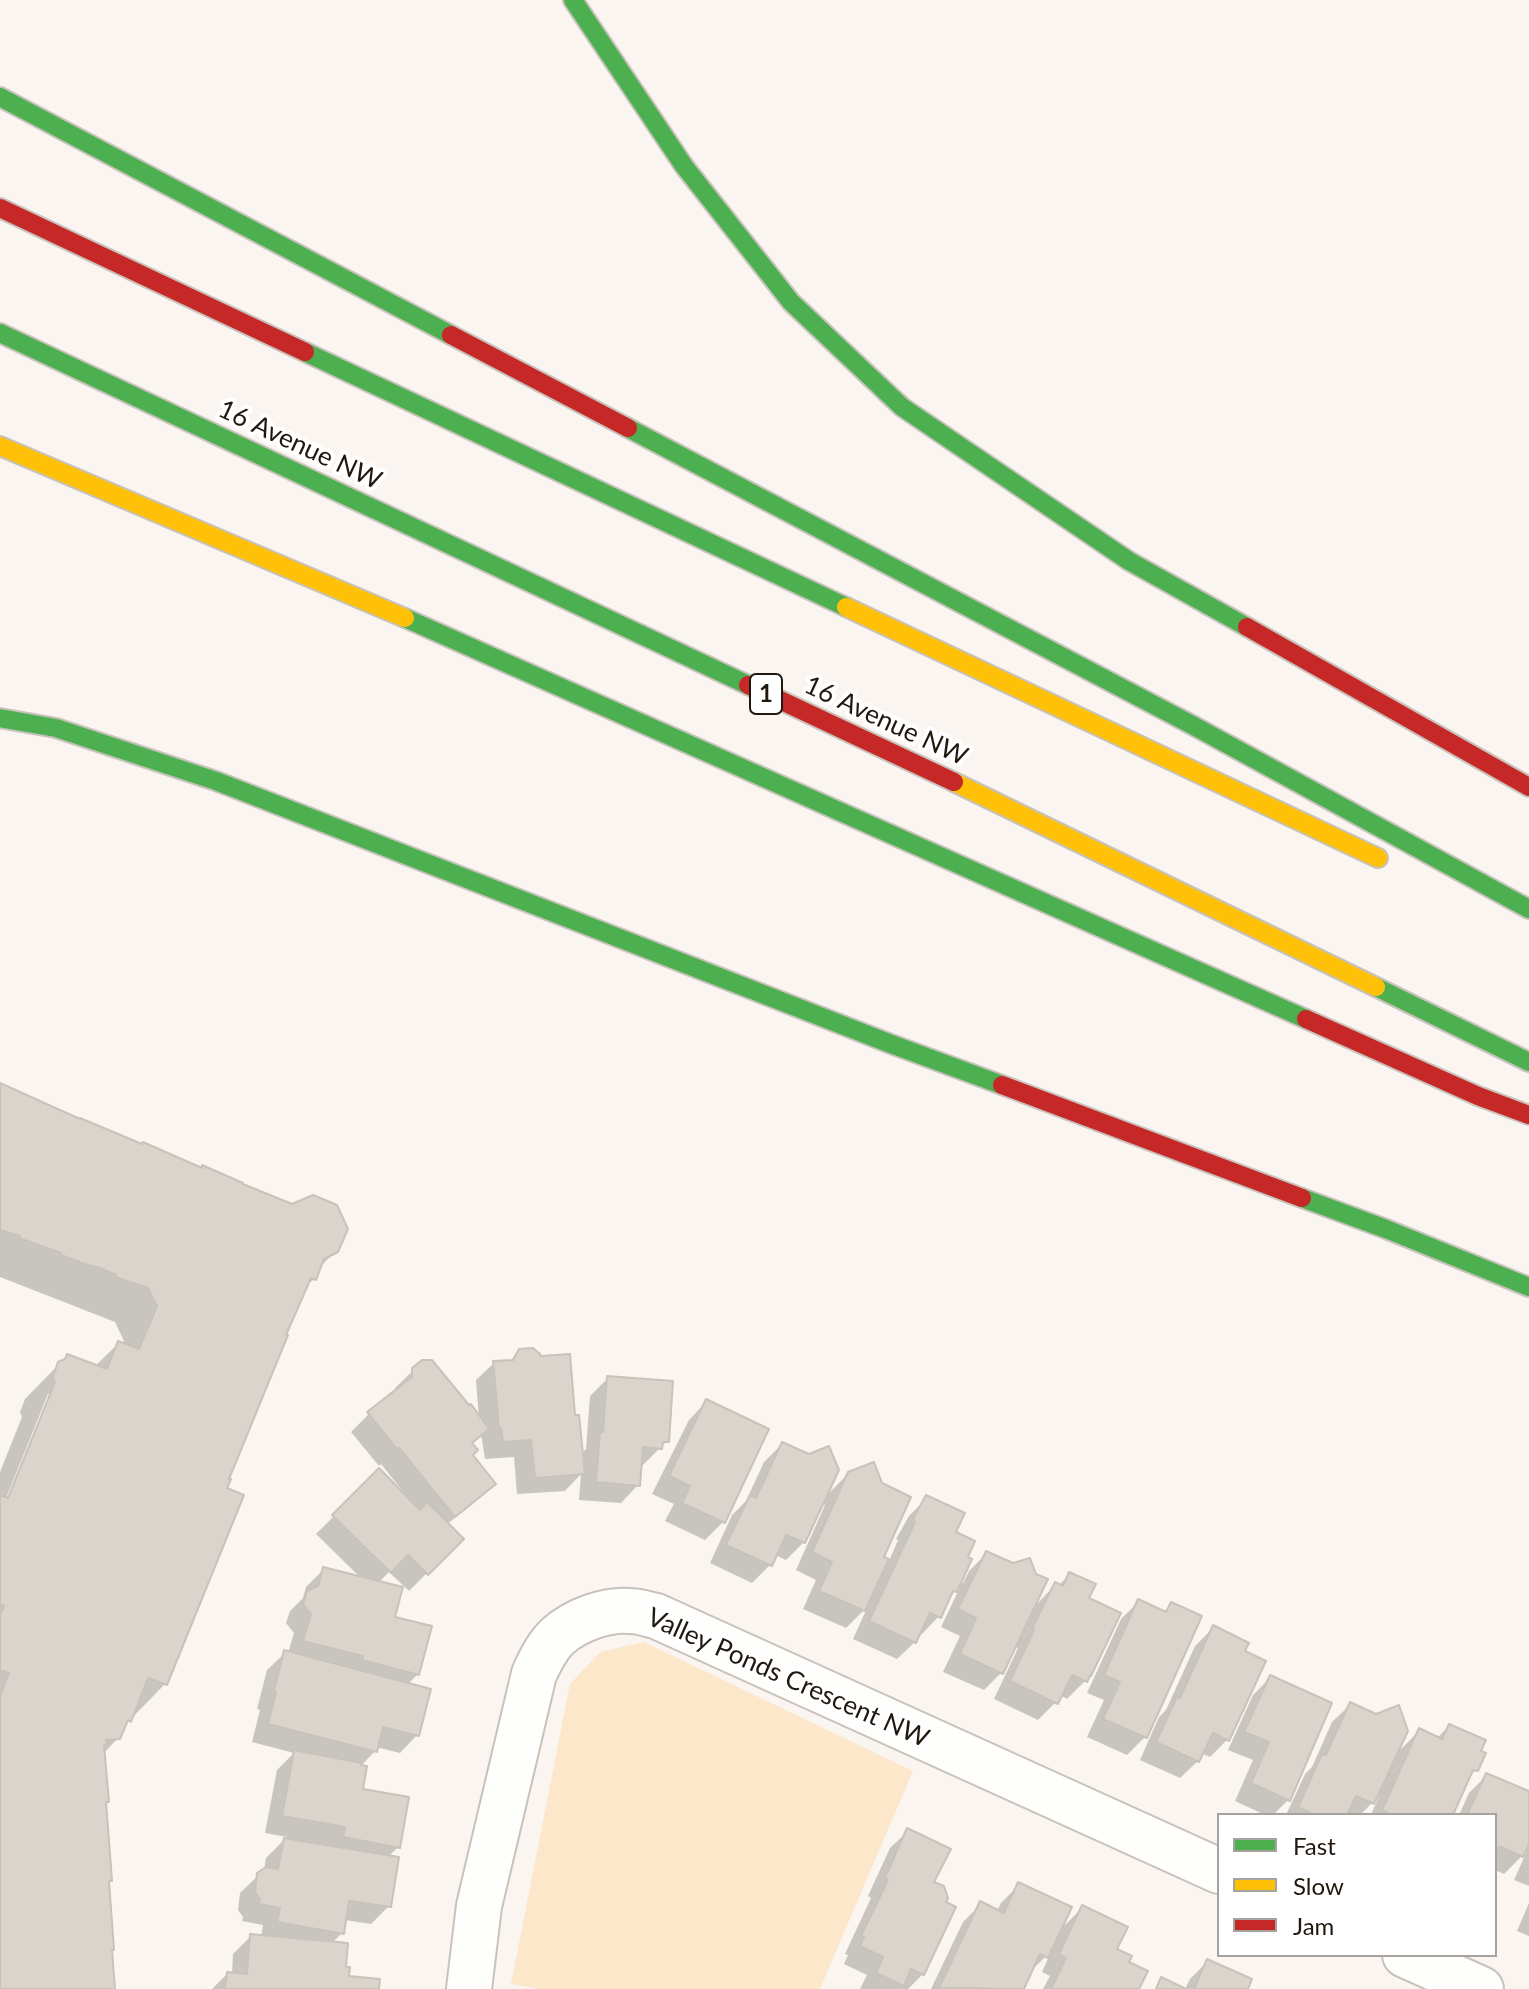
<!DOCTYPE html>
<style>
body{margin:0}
#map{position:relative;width:1529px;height:1989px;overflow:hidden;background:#faf5f0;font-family:Lato,sans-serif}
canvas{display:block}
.legend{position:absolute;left:1217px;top:1813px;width:280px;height:144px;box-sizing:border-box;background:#fff;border:2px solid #a6a39f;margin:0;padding:10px 14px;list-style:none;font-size:24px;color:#20180e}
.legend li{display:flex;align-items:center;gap:16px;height:40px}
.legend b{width:40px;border:2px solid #a6a39f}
</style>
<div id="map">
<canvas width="1529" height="1989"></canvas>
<ul class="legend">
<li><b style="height:10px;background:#4caf50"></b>Fast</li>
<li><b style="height:10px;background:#ffc107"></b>Slow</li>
<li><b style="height:10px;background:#c62828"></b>Jam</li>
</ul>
</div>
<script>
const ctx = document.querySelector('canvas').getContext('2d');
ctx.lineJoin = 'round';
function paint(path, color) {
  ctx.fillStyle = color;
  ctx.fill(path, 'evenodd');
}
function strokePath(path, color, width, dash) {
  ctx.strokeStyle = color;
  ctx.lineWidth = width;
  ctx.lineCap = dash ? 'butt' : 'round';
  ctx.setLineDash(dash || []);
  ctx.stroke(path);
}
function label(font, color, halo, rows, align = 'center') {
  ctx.font = font + ' Lato,sans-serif';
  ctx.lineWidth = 8;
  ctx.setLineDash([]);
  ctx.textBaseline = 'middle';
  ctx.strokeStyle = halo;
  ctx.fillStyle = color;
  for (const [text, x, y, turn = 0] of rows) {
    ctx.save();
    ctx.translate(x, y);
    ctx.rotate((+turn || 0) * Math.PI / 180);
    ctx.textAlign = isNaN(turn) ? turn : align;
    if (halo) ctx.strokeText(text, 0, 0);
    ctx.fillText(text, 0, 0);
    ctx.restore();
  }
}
paint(new Path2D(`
 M644 1642 913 1771 820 1989H539L511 1984 570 1684 600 1652Z`), '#fce7ca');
paint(new Path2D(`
 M0 1085 336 1251 318 1269 314 1279 304 1288 226 1481 165 1684 123 1727 118 1738 103 1754 113 1989H0V1472L22 1417 20 1412 25 1399 67 1356 94 1367 119 1343 122 1344 124 1341 115 1322 0 1277ZM48 1394H52L6 1508 3 1506Z
 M520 1351 574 1418 581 1454 586 1449 590 1396 608 1378 667 1441 642 1466H640L638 1485 621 1503 579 1500 581 1474 565 1491 517 1494 514 1457 485 1459 481 1434 470 1445V1455L494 1483 476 1501 446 1525 461 1539 409 1591 389 1572 378 1583 418 1674 407 1685 417 1735 400 1753 376 1747 375 1751 360 1767 361 1790 398 1847 388 1857 389 1906 371 1924 344 1920 342 1933 331 1944 347 1978 377 1989H212L227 1974H232L233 1954 251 1936 261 1937 263 1925 242 1921 243 1917 238 1910 240 1893 264 1870 266 1858 287 1837 265 1833 277 1770 294 1753 252 1742 260 1710 257 1709 267 1670 285 1653H288L294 1633 286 1623 290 1611 303 1598 306 1587 324 1569 361 1578 316 1534 379 1471 399 1492 401 1489 381 1464 379 1466 351 1432 369 1414 395 1393V1388L422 1362 479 1419 476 1380 494 1363 509 1362Z
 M706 1402 766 1430 723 1522 705 1540 665 1521 674 1504 652 1494 689 1420Z
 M782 1444 824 1498 849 1473 882 1558 889 1561 898 1540 896 1539 909 1516 927 1498 953 1533 959 1582 963 1583 969 1571 987 1553 1033 1608 1056 1584 1058 1586 1070 1574 1087 1599 1085 1681 1067 1699 1060 1695 1056 1702 1038 1720 994 1699 1018 1648 1014 1646 1001 1673 984 1690 943 1672 960 1636 941 1627 961 1585 948 1598 939 1616 922 1634 919 1633 915 1642 897 1659 853 1639 868 1606 846 1628 803 1609 816 1580 796 1570 825 1505 821 1503 804 1542 786 1560 775 1555 770 1565 752 1583 710 1563 732 1515 746 1501 764 1462Z
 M1138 1602 1163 1613 1171 1604 1145 1737 1127 1755 1087 1737 1104 1700 1087 1693 1121 1619Z
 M1213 1628 1227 1740 1210 1757 1201 1753 1198 1761 1180 1778 1140 1760 1159 1717 1166 1710 1195 1646Z
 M1271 1677 1288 1800 1273 1815H1265L1235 1801 1253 1760 1228 1750 1253 1695Z
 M1350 1705 1396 1754 1419 1731 1436 1739 1449 1726 1476 1770 1466 1780 1450 1815H1371L1379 1796 1360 1815H1286L1305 1774 1312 1767 1332 1722Z
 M1487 1775 1529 1794V1886L1514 1880 1527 1851 1504 1874 1495 1870V1815H1459L1469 1793Z
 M908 1831 931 1883 923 1974 908 1989H860L867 1975 844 1964 848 1955 845 1954 871 1898 868 1896 890 1848Z
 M1019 1885 1059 1931 1082 1908 1126 1963 1137 1989H1043L1050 1976 1042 1972 1052 1950 1028 1974 1021 1989H931L963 1922 981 1904 997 1911 1001 1903Z
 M1529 1903V1936L1517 1931Z
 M1208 1961 1246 1989H1185L1190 1979Z`), '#0003');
const building = new Path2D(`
 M0 1083 80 1119V1118L142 1144 143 1142 202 1168V1165L243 1183V1184L292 1204 313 1195 337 1205 348 1229 338 1252 324 1259 316 1280 311 1278 286 1335H288L229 1479H231L227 1488 244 1495 167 1685 148 1678 131 1722 128 1720 120 1739 106 1740 107 1744 104 1745 109 1802H106L112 1881H109L114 1950H112L115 1989H0V1696L9 1673 0 1670V1615L4 1606 0 1604V1495L8 1498 55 1382 53 1377 58 1362 65 1359 67 1354 107 1369 118 1341 139 1349 157 1306 148 1288 115 1277 116 1275 100 1268 93 1266V1267L61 1255V1253L19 1238 20 1236 0 1230Z
 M533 1348 540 1354V1356L570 1354 575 1415H579L585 1474 535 1478 531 1440 503 1442 501 1428H499L493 1361 513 1360 519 1349Z
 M422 1360H432L469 1405 471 1404 489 1429 472 1443 478 1450 473 1455 496 1484 455 1517 399 1448 397 1449 367 1412 412 1377V1368Z
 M607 1376 673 1381 669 1442H663L662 1449 643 1447 640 1486 596 1482 600 1432H603Z
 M706 1399 769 1429 725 1523 682 1503 690 1486 669 1476Z
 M782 1442 809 1454 829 1446 839 1470 805 1543 786 1535 772 1566 726 1545 750 1495 756 1498Z
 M874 1462 882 1483 911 1497 884 1557 889 1559 865 1611 819 1591 832 1562 812 1552 848 1472Z
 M379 1468 420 1510 427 1502 464 1539 428 1575 408 1555 391 1573 332 1515Z
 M926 1495 965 1513 956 1532 975 1541 968 1557 972 1559 957 1592 953 1591 941 1618 930 1613 916 1643 869 1621 915 1522 912 1521Z
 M986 1551 1013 1563 1030 1558 1036 1574 1048 1579 1003 1674 960 1654 976 1618 958 1609Z
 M323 1567 403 1587 395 1617 432 1626 419 1675 362 1660 363 1656 303 1641 311 1614 303 1605 307 1591 318 1586Z
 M1069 1572 1096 1584 1089 1598 1121 1613 1091 1676H1090L1087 1682 1072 1675 1058 1704 1010 1681 1034 1630 1032 1629 1055 1582 1063 1586Z
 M1138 1599 1166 1612 1171 1602 1202 1616 1147 1738 1103 1719 1120 1682 1104 1675Z
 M1213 1625 1249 1643 1245 1651 1266 1661 1229 1741 1213 1733 1199 1762 1156 1742 1177 1697 1180 1698Z
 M284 1650 431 1689 419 1736 383 1727 377 1752 268 1724 276 1692 274 1691Z
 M1270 1675 1332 1703 1290 1801 1251 1783 1269 1742 1244 1732Z
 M1350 1702 1376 1714 1399 1705 1408 1731 1374 1804 1356 1796 1347 1815H1315L1298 1807 1322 1754 1326 1755Z
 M1449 1724 1486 1740 1481 1751 1486 1753 1478 1771 1473 1770 1453 1815H1392L1382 1810 1419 1728 1442 1739Z
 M294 1750 362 1763 361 1765 367 1766 363 1789 409 1797 400 1848 343 1837 345 1827 282 1816Z
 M1486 1773 1529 1791V1844L1523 1857 1499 1846 1495 1856V1815H1467Z
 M907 1828 951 1849 934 1882 944 1886 948 1898 946 1902 956 1907 924 1975 911 1969 904 1986 876 1973 883 1957 860 1946 864 1937 861 1936 888 1880 885 1878Z
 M284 1838 399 1857 391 1907 349 1901 344 1934 277 1922 280 1908 259 1904 260 1899 255 1892 257 1873 266 1867 278 1869Z
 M1018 1882 1072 1907 1048 1958 1040 1954 1024 1989 939 1988 980 1901 1004 1913Z
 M1082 1905 1128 1927 1117 1949 1132 1956 1129 1962 1148 1971 1139 1989H1051L1066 1958 1059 1954Z
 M250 1934 348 1943 346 1967H350L349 1976 380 1979 379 1989H225L227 1972 247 1974Z
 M1207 1959 1252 1979 1248 1989H1194Z
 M1161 1977 1186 1989H1156Z`);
paint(building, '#dad4cd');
strokePath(building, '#c8c2ba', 2);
const street = new Path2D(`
 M1405 1955 1481 1989
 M469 1989 479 1906 534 1674C540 1661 547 1646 558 1636 576 1620 606 1609 630 1611 639 1611 647 1614 656 1616L1219 1871`);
const fast = new Path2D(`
 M573 0 684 166 791 302 902 407 1129 561 1247 627
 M0 97 451 335
 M0 333 748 685
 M305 352 846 607
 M628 428 1194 726 1529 909
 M405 618 1306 1019
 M0 718 56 728 216 781 891 1044 1002 1085
 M1376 987 1529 1062
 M1302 1198 1386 1229 1529 1287`);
const slow = new Path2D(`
 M0 446 405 618
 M846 607 1378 858
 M954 782 1376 987`);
const jam = new Path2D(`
 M0 208 305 352
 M451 335 628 428
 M1247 627 1529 787
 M748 685 954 782
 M1306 1019 1478 1096 1529 1115
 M1002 1085 1302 1198`);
strokePath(street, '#c8c2bb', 48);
strokePath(fast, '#c8c2bb', 22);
strokePath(slow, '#c8c2bb', 22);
strokePath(jam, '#c8c2bb', 22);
strokePath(street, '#fefefd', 44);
strokePath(fast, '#4caf50', 18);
strokePath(slow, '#ffc107', 18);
strokePath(jam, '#c62828', 18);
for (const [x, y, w] of [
 [766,694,32]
]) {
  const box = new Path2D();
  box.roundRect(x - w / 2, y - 20, w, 40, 6);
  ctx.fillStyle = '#fff';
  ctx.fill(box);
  strokePath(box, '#20180e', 2);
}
label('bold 24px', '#20180e', null, [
 ["1",766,694]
]);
label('26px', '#20180e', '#fff', [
 ["16 Avenue NW",300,445,25],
 ["16 Avenue NW",886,721,25],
 ["Valley Ponds Crescent NW",788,1678,24]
]);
</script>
